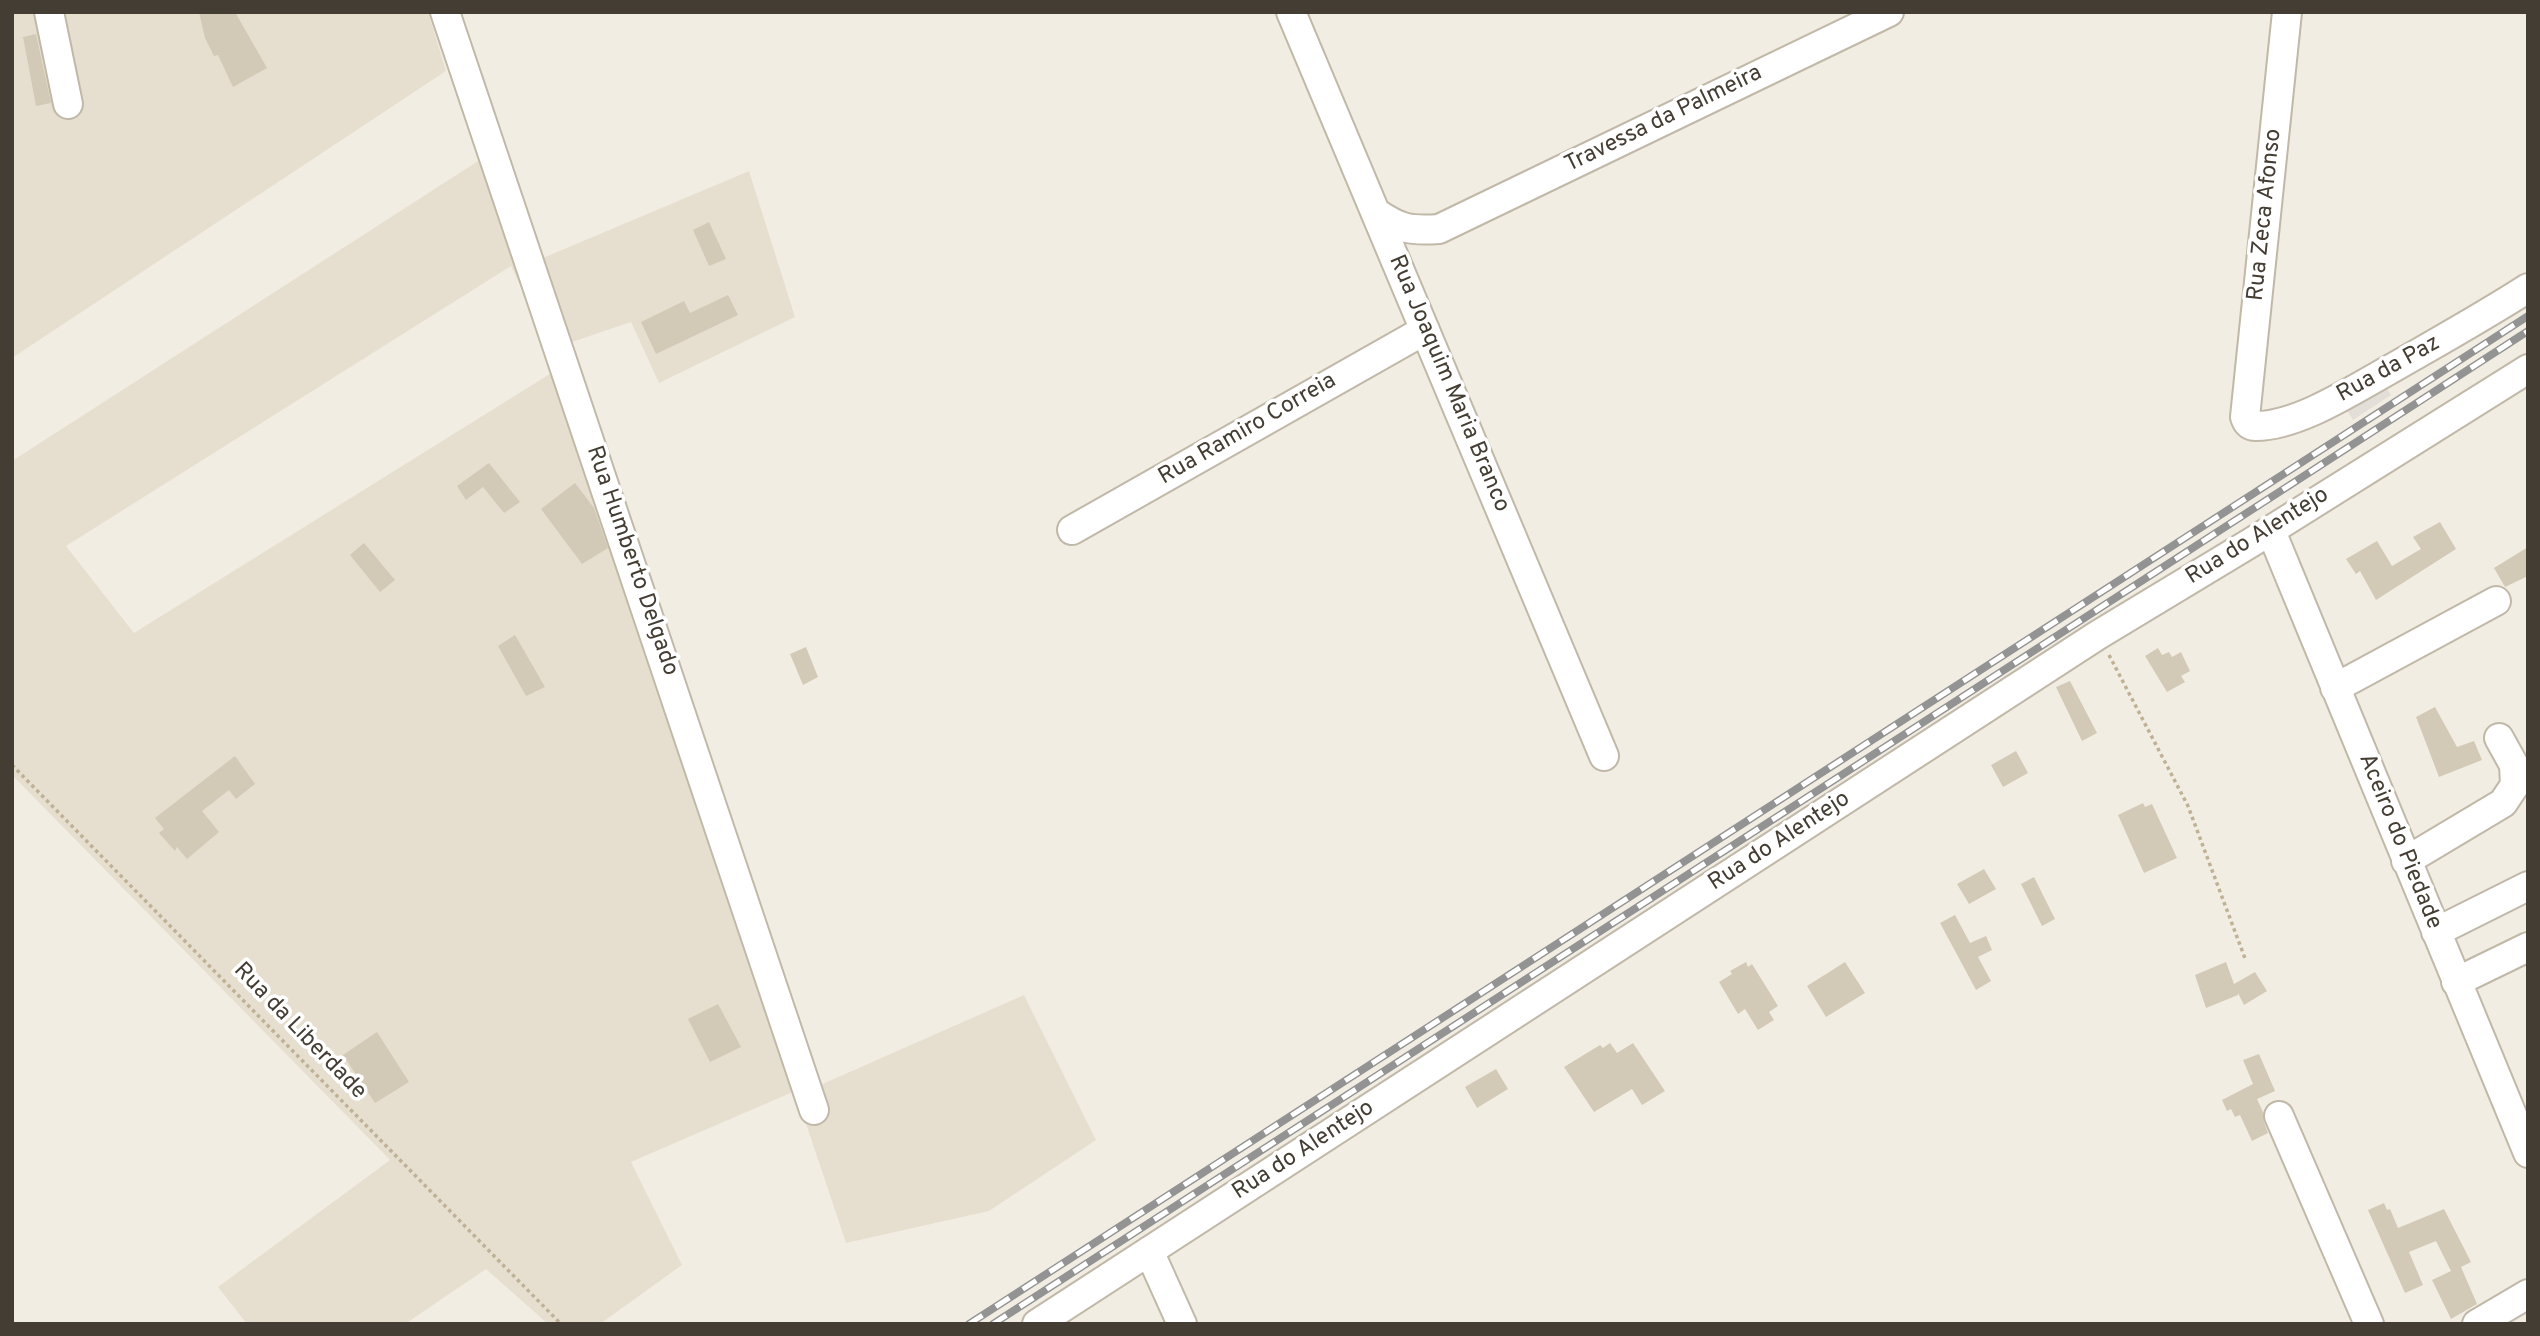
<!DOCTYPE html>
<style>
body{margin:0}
#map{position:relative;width:2540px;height:1336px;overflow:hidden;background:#f2ede2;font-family:Overpass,sans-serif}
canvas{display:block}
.frame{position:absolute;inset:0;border:14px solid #433d33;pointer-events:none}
</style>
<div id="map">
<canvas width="2540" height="1336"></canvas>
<div class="frame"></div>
</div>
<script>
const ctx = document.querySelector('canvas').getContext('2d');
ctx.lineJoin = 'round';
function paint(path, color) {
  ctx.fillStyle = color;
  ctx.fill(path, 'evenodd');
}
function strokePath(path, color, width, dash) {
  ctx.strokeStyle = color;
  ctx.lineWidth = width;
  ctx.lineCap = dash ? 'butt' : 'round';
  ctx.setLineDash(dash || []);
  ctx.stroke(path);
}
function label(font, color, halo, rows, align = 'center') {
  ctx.font = font + ' Overpass,sans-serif';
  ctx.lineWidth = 7;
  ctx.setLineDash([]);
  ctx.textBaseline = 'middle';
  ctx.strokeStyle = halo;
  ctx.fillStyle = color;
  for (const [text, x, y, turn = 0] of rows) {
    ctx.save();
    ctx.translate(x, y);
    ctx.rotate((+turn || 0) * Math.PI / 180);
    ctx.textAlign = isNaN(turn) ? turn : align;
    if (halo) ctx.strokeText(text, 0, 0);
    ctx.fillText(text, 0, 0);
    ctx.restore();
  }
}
paint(new Path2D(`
 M12 12H428L446 71 12 358Z
 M503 145 543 258 749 171 795 317 659 383 631 322 575 341 549 345 511 266 66 546 134 633 553 372 676 651 818 1086 1024 995 1096 1140 989 1211 846 1243 795 1091 631 1162 682 1265 600 1324H548L486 1269 405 1324H247L218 1287 390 1160 12 775V461Z`), '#e6dfd0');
paint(new Path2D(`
 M2384 384 2391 395 2353 420 2346 409Z`), '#e3ded8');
paint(new Path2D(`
 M199 12H235L267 68 233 87 218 55 214 56 205 38Z
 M36 34 51 103 36 106 23 37Z
 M709 222 726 259 709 266 693 230Z
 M728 295 738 315 656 354 641 322 684 301 690 313Z
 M489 463 520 502 504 513 483 487 466 500 457 486Z
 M575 483 594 508 608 548 582 564 541 509Z
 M2440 522 2456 549 2376 600 2360 571 2356 574 2346 559 2377 541 2392 566 2421 549 2413 537Z
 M364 543 395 580 380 592 350 555Z
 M2528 547V576L2505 587 2494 568Z
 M515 635 545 687 526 696 498 646Z
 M806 647 818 677 803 685 790 654Z
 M2158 648 2162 655 2169 652 2172 657 2181 652 2190 671 2181 676 2185 682 2167 692 2145 656Z
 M2070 681 2097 733 2082 741 2056 687Z
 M2435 707 2457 747 2474 741 2482 760 2439 777 2416 717Z
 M2016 751 2028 773 2003 787 1991 765Z
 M235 756 255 784 236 799 229 790 202 811 219 832 187 859 177 847 175 851 159 833 164 829 155 818Z
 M2143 803 2145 807 2152 804 2177 858 2144 873 2118 815Z
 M1984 869 1996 889 1969 904 1957 884Z
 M2034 877 2055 919 2042 926 2021 884Z
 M1955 915 1970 943 1986 936 1992 950 1978 957 1991 981 1976 990 1940 923Z
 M1746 962 1748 967 1752 964 1778 1006 1769 1012 1774 1020 1758 1030 1745 1009 1738 1014 1719 982 1732 974 1730 971Z
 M1845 962 1865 993 1826 1017 1807 986Z
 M2226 962 2234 984 2255 972 2267 991 2244 1005 2238 993V995L2206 1008 2195 975Z
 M718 1004 741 1047 710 1062 688 1019Z
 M377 1032 409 1082 375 1103 343 1055Z
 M1610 1043 1617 1053 1633 1043 1665 1091 1642 1105 1632 1089 1594 1112 1564 1067 1600 1045 1603 1048Z
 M2259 1054 2275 1091 2257 1099 2263 1112 2264 1122 2268 1133 2252 1141 2240 1115 2235 1117 2231 1109 2227 1111 2222 1100 2253 1084 2243 1060Z
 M1496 1069 1508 1089 1477 1108 1465 1087Z
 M2384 1203 2387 1210 2390 1209 2398 1228 2444 1209 2471 1262 2461 1267 2477 1304 2451 1319 2432 1280 2451 1271 2436 1241 2409 1252 2423 1285 2405 1293 2368 1210Z`), '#d3c9b7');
const minor = new Path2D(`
 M49 12 68 104
 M445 12 814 1110
 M1291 12 1604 756
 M2287 12 2245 417C2247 423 2250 426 2256 426 2298 426 2353 390 2389 370 2436 343 2483 317 2528 288
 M1375 212C1400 229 1409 231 1439 229L1889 12
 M1072 530 1425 330
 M2271 531 2528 1153
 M2335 688 2496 601
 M2406 861 2503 803 2515 785 2514 765 2499 738
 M2436 932 2528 886
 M2456 982 2528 947
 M2279 1116 2369 1324
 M1149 1251 1182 1324
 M1037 1324 2098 635 2252 542 2528 369
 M2477 1324 2528 1294`);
strokePath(minor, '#c0b8a8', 32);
strokePath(new Path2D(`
 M2109 655 2188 806 2246 961
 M12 765 561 1324`), '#bfb196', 3.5, [3.5, 3.5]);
strokePath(minor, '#fff', 28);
const rail = new Path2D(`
 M969 1324 2528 316
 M993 1324 2528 331`);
strokePath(rail, '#939393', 8);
strokePath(rail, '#fff', 5, [16]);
label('23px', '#433d33', '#fff', [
 ["Travessa da Palmeira",1664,120,-26],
 ["Rua Zeca Afonso",2266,215,-84],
 ["Rua da Paz",2389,370,-29],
 ["Rua Joaquim Maria Branco",1448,384,67],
 ["Rua Ramiro Correia",1248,430,-30],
 ["Rua do Alentejo",2258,537,-32],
 ["Rua Humberto Delgado",631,561,71],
 ["Rua do Alentejo",1780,842,-33],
 ["Aceiro do Piedade",2399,842,68],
 ["Rua da Liberdade",299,1032,46],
 ["Rua do Alentejo",1304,1151,-33]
]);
</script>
